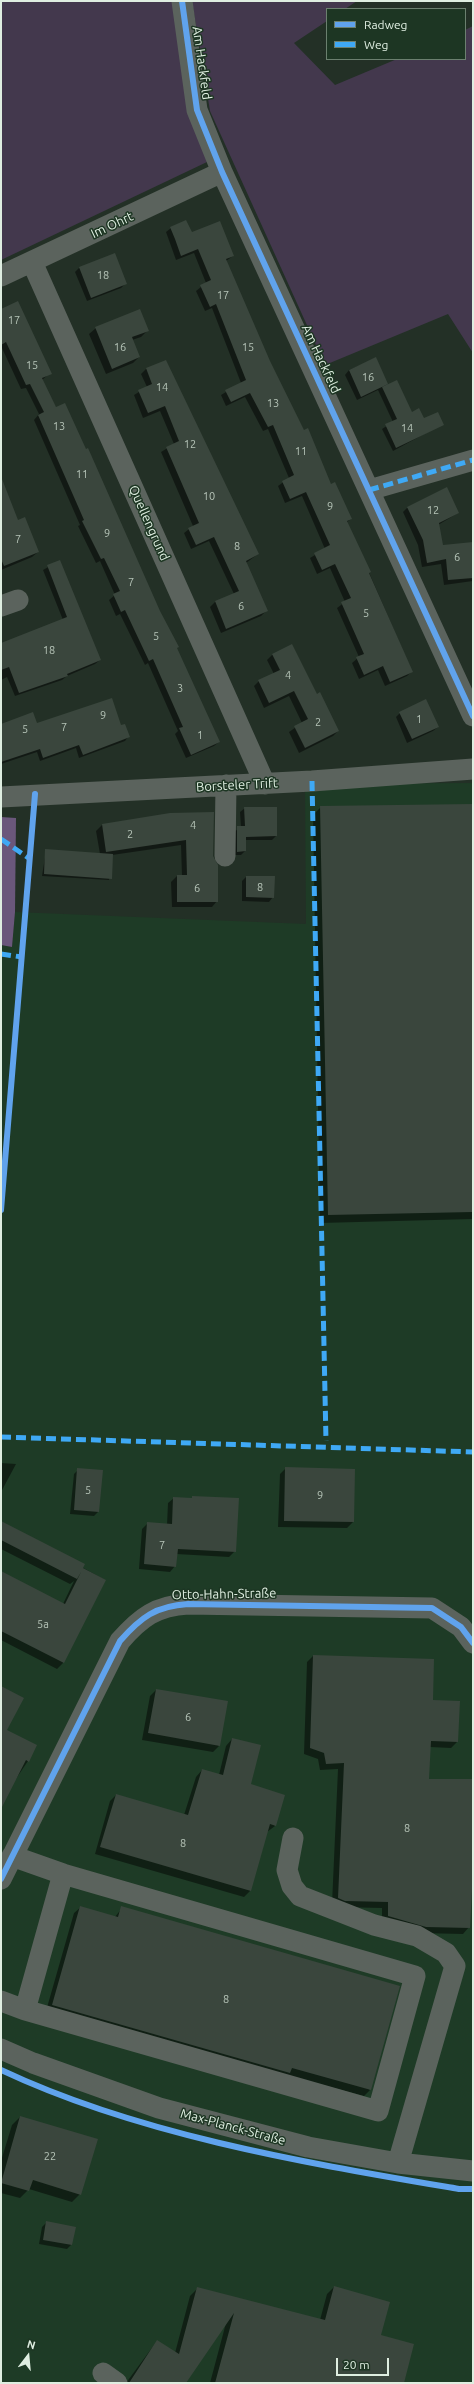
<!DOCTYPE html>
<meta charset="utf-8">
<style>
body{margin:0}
#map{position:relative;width:474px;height:2384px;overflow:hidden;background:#233026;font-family:Ubuntu,sans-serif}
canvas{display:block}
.frame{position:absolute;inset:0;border:2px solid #dfeee1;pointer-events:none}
.legend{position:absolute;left:326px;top:8px;width:140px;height:52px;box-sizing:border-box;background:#1d3623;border:1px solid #6b806f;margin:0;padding:5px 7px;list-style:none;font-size:12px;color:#dfeee1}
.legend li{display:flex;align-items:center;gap:8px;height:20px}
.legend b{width:20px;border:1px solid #6b806f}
.north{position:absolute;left:8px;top:2336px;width:40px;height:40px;-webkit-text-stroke:3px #1d3623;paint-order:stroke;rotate:16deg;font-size:11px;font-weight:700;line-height:16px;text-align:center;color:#dfeee1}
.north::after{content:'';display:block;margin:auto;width:14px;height:18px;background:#dfeee1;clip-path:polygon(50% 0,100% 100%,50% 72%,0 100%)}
.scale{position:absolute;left:336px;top:2358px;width:53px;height:18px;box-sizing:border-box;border:2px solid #dfeee1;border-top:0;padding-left:5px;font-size:12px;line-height:14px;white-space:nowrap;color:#dfeee1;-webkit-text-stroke:3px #1d3623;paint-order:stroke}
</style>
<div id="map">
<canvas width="474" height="2384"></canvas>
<div class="frame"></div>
<ul class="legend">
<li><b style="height:5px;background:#60a3ed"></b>Radweg</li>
<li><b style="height:5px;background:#3fa9f5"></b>Weg</li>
</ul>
<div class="north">N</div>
<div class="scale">20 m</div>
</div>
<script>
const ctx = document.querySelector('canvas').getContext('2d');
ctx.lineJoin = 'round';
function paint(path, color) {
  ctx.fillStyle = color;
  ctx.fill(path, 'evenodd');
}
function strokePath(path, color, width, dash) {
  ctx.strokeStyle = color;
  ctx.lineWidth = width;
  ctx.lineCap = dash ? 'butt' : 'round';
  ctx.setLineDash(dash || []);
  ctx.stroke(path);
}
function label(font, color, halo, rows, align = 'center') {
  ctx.font = font + ' Ubuntu,sans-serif';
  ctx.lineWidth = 3;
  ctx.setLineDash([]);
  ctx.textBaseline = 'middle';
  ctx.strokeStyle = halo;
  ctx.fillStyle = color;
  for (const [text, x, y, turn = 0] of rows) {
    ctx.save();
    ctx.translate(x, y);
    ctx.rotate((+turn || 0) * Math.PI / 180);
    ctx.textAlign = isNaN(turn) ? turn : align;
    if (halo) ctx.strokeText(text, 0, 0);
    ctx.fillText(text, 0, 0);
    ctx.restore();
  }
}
paint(new Path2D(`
 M473 783V2383H1V945L12 947 15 912 306 924 305 784Z`), '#1e3b26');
paint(new Path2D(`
 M1 1H175L207 162 1 260Z
 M192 1H357L345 9H327V21L294 43 335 85 397 59H465V30L473 26V353L448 314 325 365 210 111Z`), '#43384d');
paint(new Path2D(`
 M1 817 16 818 15 912 12 947 1 945Z`), '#6a577b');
paint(new Path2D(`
 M171 228 191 233 233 256 226 261 269 361 331 485 351 519 347 522 412 671 407 676 385 686 378 670 359 679 352 663 359 657 337 608 345 602 330 568 317 574 310 558 325 549 302 496 285 503 278 486 289 478 268 429 263 431 245 397 226 406 221 395 241 383 212 308 205 311 196 291 206 283 194 253 176 260 166 232Z
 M79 268 126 283 121 288 87 301 75 272Z
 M1 310 50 373 42 380 176 648 219 742 214 746 186 758 175 734 178 731 148 663 145 665 120 614 116 616 109 600 115 595 100 561 96 563 78 526 80 525 34 420 39 414 26 388 21 389 1 346Z
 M96 328 148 330 141 337 132 340 139 357 133 363 106 374 89 334Z
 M376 358 387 384 384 387 411 413 423 420 443 424 393 451 382 429 393 422 378 390 357 400 345 375 349 370Z
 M166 361 258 554 246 563 266 611 261 616 221 633 210 607 215 602 234 594 209 541 191 549 184 533 193 526 161 452 174 444 160 411 143 418 134 395 147 387 141 374 146 369Z
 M1 480 17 521 38 552 32 557 1 570Z
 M407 508 458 513 438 525 442 546 473 543V581L444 585 441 564 422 567 418 545 403 512Z
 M59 561 100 660 95 664 67 676 62 680 15 696 7 677 1 680V644L63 620 43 570Z
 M292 646 316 695 338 731 333 736 299 753 289 732 302 723 289 696 264 708 254 686 259 681 274 674 267 660 272 655Z
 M400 713 438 727 433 731 407 743 396 717Z
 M36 724 121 726 128 737 125 741 79 758 76 748 40 761 37 752 1 764V725Z
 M473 805V1219L320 1223 313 815 321 807Z
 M245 808 276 836 272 840H245V851L241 855H233L234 832 241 827 240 812Z
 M170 814 212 856 217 901 212 907H172L171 882 177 876H182L181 845 112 855 109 880 42 876 46 851 100 854 96 831 102 825Z
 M246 877 273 897 269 902 242 901V881Z
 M1 1463 16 1464 1 1492Z
 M286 1468 353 1522 347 1528 278 1527 280 1474Z
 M78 1470 98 1512 94 1516 70 1514 74 1474Z
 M174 1498 235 1551 229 1557 176 1554 175 1566 170 1572 139 1569 142 1529 148 1523 167 1525 168 1503Z
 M1 1522 105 1580 63 1663 57 1669 1 1640V1572L63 1604 74 1581 70 1584 1 1549Z
 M313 1656 432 1701 457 1742 451 1748 430 1747 428 1780H473V1851L469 1927 463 1934 419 1933 382 1922V1908L338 1907 332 1904 338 1769 320 1770 318 1759 304 1754 307 1662Z
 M1 1687 6 1731 36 1746 28 1761 1 1801Z
 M156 1690 219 1746 213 1752 142 1740 150 1696Z
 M232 1739 250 1785 275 1826 267 1832 250 1891 244 1897 95 1854 110 1801 116 1795 184 1815 196 1777 202 1770 219 1775 226 1746Z
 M81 1907 115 1917 122 1908 370 2090 364 2096 46 2011 74 1913Z
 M20 2117 80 2194 72 2202 29 2189 20 2198 1 2193V2161L12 2125Z
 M46 2223 75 2228 71 2245 67 2249 39 2244 42 2227Z
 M334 2287 380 2336 403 2383H210L226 2323 185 2383H126L157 2341 175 2353 190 2296 198 2288 320 2320 327 2294Z`), '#0007');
paint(new Path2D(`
 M186 220 192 232 220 221 234 256 226 259 270 361 304 430 308 428 331 484 335 482 352 519 347 521 371 572 369 573 413 672 390 682 383 666 364 675 356 657 364 654 341 602 351 598 335 564 322 570 314 553 330 545 306 492 290 499 282 481 294 475 273 425 268 427 250 393 231 402 225 390 246 380 216 304 210 307 200 285 211 280 198 249 181 256 175 239 170 227Z
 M115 253 127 284 91 298 79 267Z
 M18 301 52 374 42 378 56 407 65 403 86 449 88 448 160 611 179 647 177 648 220 742 191 755 179 728 183 727 153 659 149 661 125 610 121 612 113 594 120 591 104 558 101 559 82 521 84 520 38 415 44 412 30 384 26 385 6 342 1 345V309Z
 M140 309 149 331 132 337 140 357 112 369 95 327Z
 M376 357 388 384 361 397 349 370Z
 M166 360 259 554 246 561 268 611 226 629 215 601 239 591 214 537 196 545 188 528 199 523 166 447 179 441 165 406 148 413 138 390 152 384 146 368Z
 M397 380 412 412 419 408 424 418 438 412 444 425 396 448 385 424 397 419 382 387Z
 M2 479 18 520 25 517 39 552 4 566 1 559Z
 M447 487 459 513 439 523 443 545 473 542V578L448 580 446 559 427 563 423 540 407 507Z
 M60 560 101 660 67 674 68 676 19 693 9 667 1 670V643L67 617 47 565Z
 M292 644 317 694 320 692 339 731 305 748 294 726 308 719 294 691 269 703 258 680 280 670 272 654Z
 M112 698 121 725 125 724 130 737 83 755 79 745 43 758 40 749 1 762V724L33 712 37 723Z
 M426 699 439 727 412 739 399 712Z
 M473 804V1212L328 1215 320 806Z
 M244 807H277V836L246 837V851L237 852V826H245Z
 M214 812 213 856 218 865V902H177V875H187L186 840 106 852 102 824 170 813Z
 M45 849 113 854 112 879 44 874Z
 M246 876H275L274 898 246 897Z
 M285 1467 355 1469 354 1522 284 1521Z
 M77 1468 103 1470 99 1512 74 1510Z
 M192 1496 239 1498 236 1552 178 1549 176 1567 144 1564 147 1522 172 1524 173 1497 192 1498Z
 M1 1521 85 1564 83 1568 106 1580 64 1663 1 1631V1571L65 1604 81 1572 77 1579 1 1540Z
 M313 1655 434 1659 433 1700 460 1701 458 1742 431 1741 429 1779H473V1870L470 1928 426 1927 388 1916V1902L345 1901 338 1898 344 1763 326 1764 324 1753 310 1748Z
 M1 1686 24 1698 7 1730 37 1745 29 1762 26 1760 1 1809Z
 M156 1689 228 1701 220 1746 148 1733Z
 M232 1738 261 1745 251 1784 285 1795 276 1826 270 1824 251 1891 100 1847 116 1794 188 1815 202 1769 223 1775Z
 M80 1906 118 1917 121 1906 400 1986 371 2090 292 2068 290 2073 52 2005Z
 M20 2116 98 2139 81 2195 33 2180 29 2191 1 2183Z
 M46 2221 76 2227 72 2245 43 2240Z
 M334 2286 390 2302 381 2335 414 2344 404 2383H215L234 2313 186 2383H129L157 2340 179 2354 197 2287 325 2320Z`), '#3a463d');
strokePath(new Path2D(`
 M182 1 197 110 222 172 473 716
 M32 262 265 784
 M1 276 222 172
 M369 490 473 460
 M1 606 18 600
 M1 797 312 781 473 769
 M225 856 226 785
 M293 1838 287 1870 292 1886 300 1896 374 1925 417 1936 446 1953 455 1966 398 2163
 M1 1879 120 1641C141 1617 156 1606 188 1604L432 1608 461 1627 473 1643
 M1 2001 25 2010 63 1874 12 1856
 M25 2010 378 2111 415 1976 63 1874
 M1 2049 33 2063 159 2108 308 2147 398 2163 473 2171
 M103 2373 117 2383`), '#5b635d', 21);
strokePath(new Path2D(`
 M369 490 473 460
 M312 781 326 1441
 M1 839 30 859
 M1 954 22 957
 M1 1437 473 1452`), '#3fa9f5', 5, [10, 5]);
strokePath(new Path2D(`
 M182 1 197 110 222 172 473 716
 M1 1210 35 794
 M1 1879 120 1641C141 1617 156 1606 188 1604L432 1608 461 1627 473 1643
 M1 2070C141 2136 307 2163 459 2189H473`), '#60a3ed', 6);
label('11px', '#b6c4b8', null, [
 ["18",103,275],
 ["17",223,295],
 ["17",14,320],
 ["16",120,347],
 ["15",248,347],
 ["15",32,365],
 ["16",368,377],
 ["14",162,387],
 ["13",273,403],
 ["13",59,426],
 ["14",407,428],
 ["12",190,444],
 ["11",301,451],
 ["11",82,474],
 ["10",209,496],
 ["9",330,506],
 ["12",433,510],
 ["9",107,533],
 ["7",18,539],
 ["8",237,546],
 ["6",457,557],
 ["7",131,582],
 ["6",241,606],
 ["5",366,613],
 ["5",156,636],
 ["18",49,650],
 ["4",288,675],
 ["3",180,688],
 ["9",103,715],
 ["1",419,719],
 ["2",318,722],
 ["7",64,727],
 ["5",25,729],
 ["1",200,735],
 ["4",193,825],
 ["2",130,834],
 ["8",260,887],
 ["6",197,888],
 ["5",88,1490],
 ["9",320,1495],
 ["7",162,1545],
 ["5a",43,1624],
 ["6",188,1717],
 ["8",407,1828],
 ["8",183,1843],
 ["8",226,1999],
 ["22",50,2156]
]);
label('13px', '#dfeee1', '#1d3623', [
 ["Am Hackfeld",202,63,82],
 ["Im Ohrt",112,225,-25],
 ["Am Hackfeld",321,359,65],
 ["Quellengrund",149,523,66],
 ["Borsteler Trift",237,785,-3],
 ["Otto-Hahn-Straße",224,1594,-1],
 ["Max-Planck-Straße",233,2127,15]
]);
</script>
